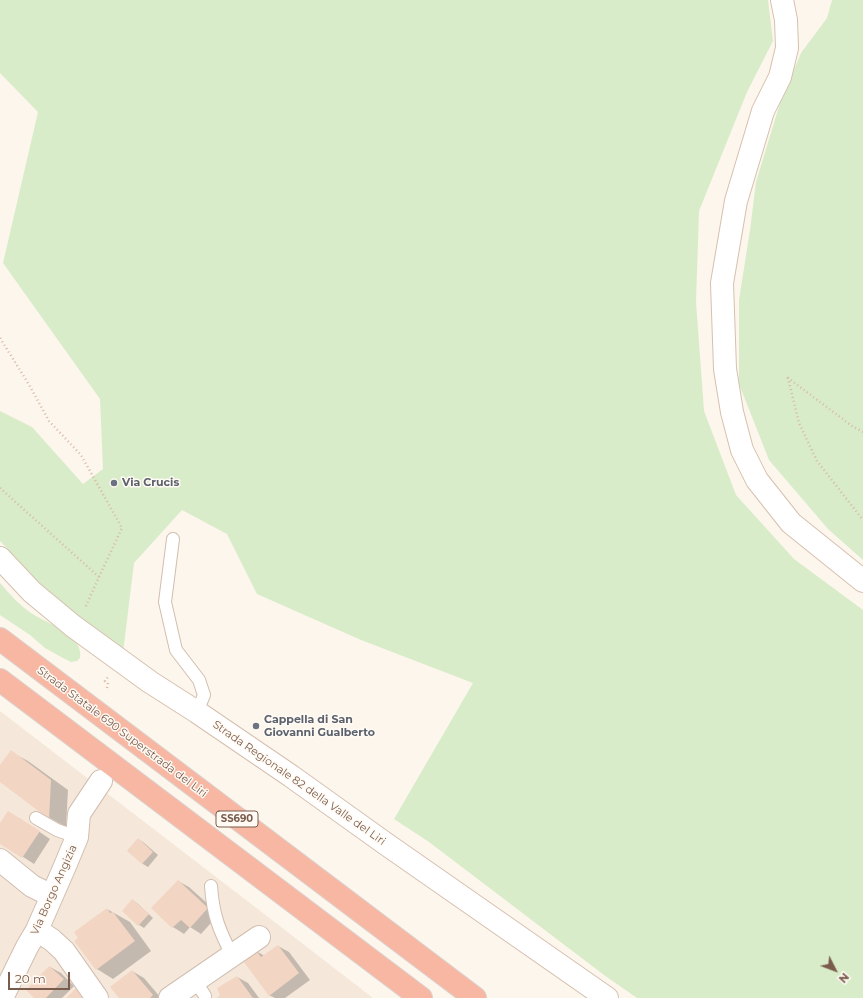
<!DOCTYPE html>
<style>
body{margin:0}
#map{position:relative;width:863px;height:998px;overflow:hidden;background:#fdf6ec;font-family:Montserrat,sans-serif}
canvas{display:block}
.north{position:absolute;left:815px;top:950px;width:40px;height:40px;-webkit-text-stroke:3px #fffaf3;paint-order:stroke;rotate:132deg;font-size:11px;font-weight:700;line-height:16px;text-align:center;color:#7a5c4d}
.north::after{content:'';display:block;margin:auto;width:14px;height:18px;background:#7a5c4d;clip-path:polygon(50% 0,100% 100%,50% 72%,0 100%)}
.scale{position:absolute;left:8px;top:972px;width:62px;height:18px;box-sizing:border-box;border:2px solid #7a5c4d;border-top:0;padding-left:5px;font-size:12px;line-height:14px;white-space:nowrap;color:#7a5c4d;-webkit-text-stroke:3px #fffaf3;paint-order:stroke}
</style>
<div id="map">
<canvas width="863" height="998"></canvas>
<div class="north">N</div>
<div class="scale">20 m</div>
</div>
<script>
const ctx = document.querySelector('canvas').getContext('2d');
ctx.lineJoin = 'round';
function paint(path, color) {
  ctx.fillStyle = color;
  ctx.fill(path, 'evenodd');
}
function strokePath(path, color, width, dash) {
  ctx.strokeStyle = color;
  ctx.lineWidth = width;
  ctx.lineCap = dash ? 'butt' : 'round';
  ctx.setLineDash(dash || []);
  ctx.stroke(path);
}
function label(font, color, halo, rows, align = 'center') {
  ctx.font = font + ' Montserrat,sans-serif';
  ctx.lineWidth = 3;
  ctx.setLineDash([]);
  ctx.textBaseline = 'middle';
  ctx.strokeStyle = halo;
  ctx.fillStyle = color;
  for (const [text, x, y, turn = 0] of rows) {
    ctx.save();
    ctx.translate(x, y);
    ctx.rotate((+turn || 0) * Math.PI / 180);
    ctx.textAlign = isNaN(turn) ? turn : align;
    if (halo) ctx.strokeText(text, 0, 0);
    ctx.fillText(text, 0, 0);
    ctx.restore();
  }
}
paint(new Path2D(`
 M0 711 272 920 373 998H0Z`), '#f5e8da');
paint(new Path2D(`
 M0 0H768L773 41 747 92 699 211 696 302 704 411 736 495 794 559 863 610V998H637L604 975 429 842 394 819 473 683 361 640 257 594 227 534 182 510 134 563 123 653 51 595 0 541V411L32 427 83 484 103 469 100 399 3 263 38 112 0 73Z
 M832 0H863V560L828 529 769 460 739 384V300L750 230 756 182 780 103 801 53 827 18Z
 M0 583C9 593 20 606 31 613 47 624 84 634 80 658L77 661 71 662 63 658 45 648 30 635 0 615Z`), '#d8ecc9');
paint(new Path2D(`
 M11 752 28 761 68 790 66 827 50 818 0 781V767Z
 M19 818 50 839 34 864 0 842V825Z
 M138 839 143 842 158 855 148 867 143 864 128 850Z
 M178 881 189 887 219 914 201 934 190 927 184 934 173 927 153 908Z
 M133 900 138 904 153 918 144 928 139 925Z
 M107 909 130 922 151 951 113 979 97 969Z
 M278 946 289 952 310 980 285 998H275L269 995 254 950 265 956Z
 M50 967 61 973 74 986 62 998H35Z
 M132 971 144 978 161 998H121Z
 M237 977 248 983 259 998H219Z`), '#0003');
paint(new Path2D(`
 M11 750 51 780 49 819 0 782V765Z
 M8 811 40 831 22 858 0 844V823Z
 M138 838 153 852 142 864 127 851Z
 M178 880 208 908 190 928 181 920 172 928 151 908Z
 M132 899 149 914 138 926 122 911Z
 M107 908 110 913 113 912 135 941 96 970 74 941 78 938 74 932Z
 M278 945 299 973 269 996 241 958 254 948 261 957Z
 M49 966 64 979 46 998H34L26 990Z
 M132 970 153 995 150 998H119L110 987Z
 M237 976 253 998H217L220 995 217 988Z
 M78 986 85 998H66Z`), '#f3d5c3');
const lane = new Path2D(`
 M173 539 165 602 176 650 199 680 204 695 197 712
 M36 818 57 830 77 837
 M211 886C213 915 219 930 232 955
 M195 980 205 996`);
const street = new Path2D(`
 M0 860 32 886 52 896
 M37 930 52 940 64 951 97 998
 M2 998 27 947 37 930 65 866 77 837 79 814 101 781
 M170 998 259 937`);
const secondary = new Path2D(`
 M782 0 786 20 787 48 780 77 763 111 736 201 722 283 725 369 732 412 742 450 757 480 791 523 863 581
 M0 558 32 592 73 626 150 682 197 712 291 776 386 844 607 998`);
const highway = new Path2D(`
 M0 639 475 998
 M0 680 421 998`);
strokePath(lane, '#d1beb0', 14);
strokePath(street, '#d1beb0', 24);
strokePath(secondary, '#d6c0b0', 24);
strokePath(highway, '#dad1cd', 24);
strokePath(new Path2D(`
 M0 338 28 383 49 421 81 455 122 528 99 577 85 608
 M863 432 852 426 788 378 799 423 817 461 863 520
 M0 488 99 577
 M107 688 108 683 105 681 108 677`), '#d9b8a5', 2.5, [1, 3]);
strokePath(lane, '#fff', 12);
strokePath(street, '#fff', 22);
strokePath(secondary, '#fff', 22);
strokePath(highway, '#f7b7a3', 22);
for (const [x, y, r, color] of [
 [114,483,4,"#6b7280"],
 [256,726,4,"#6b7280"]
]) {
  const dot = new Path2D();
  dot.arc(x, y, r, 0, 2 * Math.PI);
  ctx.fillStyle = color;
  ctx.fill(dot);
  strokePath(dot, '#fffaf3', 1.5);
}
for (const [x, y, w] of [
 [237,819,42]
]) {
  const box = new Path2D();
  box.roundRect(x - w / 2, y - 8, w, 16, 3);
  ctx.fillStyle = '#fffaf3';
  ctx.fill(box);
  strokePath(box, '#7a5c4d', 1);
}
label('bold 10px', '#7a5c4d', null, [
 ["SS690",237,819]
]);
label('bold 11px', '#5b616d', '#fffaf3', [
 ["Via Crucis",122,483],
 ["Cappella di San",264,720],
 ["Giovanni Gualberto",264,733]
], 'left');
label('11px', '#7a5c4d', '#fffaf3', [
 ["Strada Statale 690 Superstrada del Liri",122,732,37],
 ["Strada Regionale 82 della Valle del Liri",299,783,35],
 ["Via Borgo Angizia",54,890,-66]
]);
</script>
